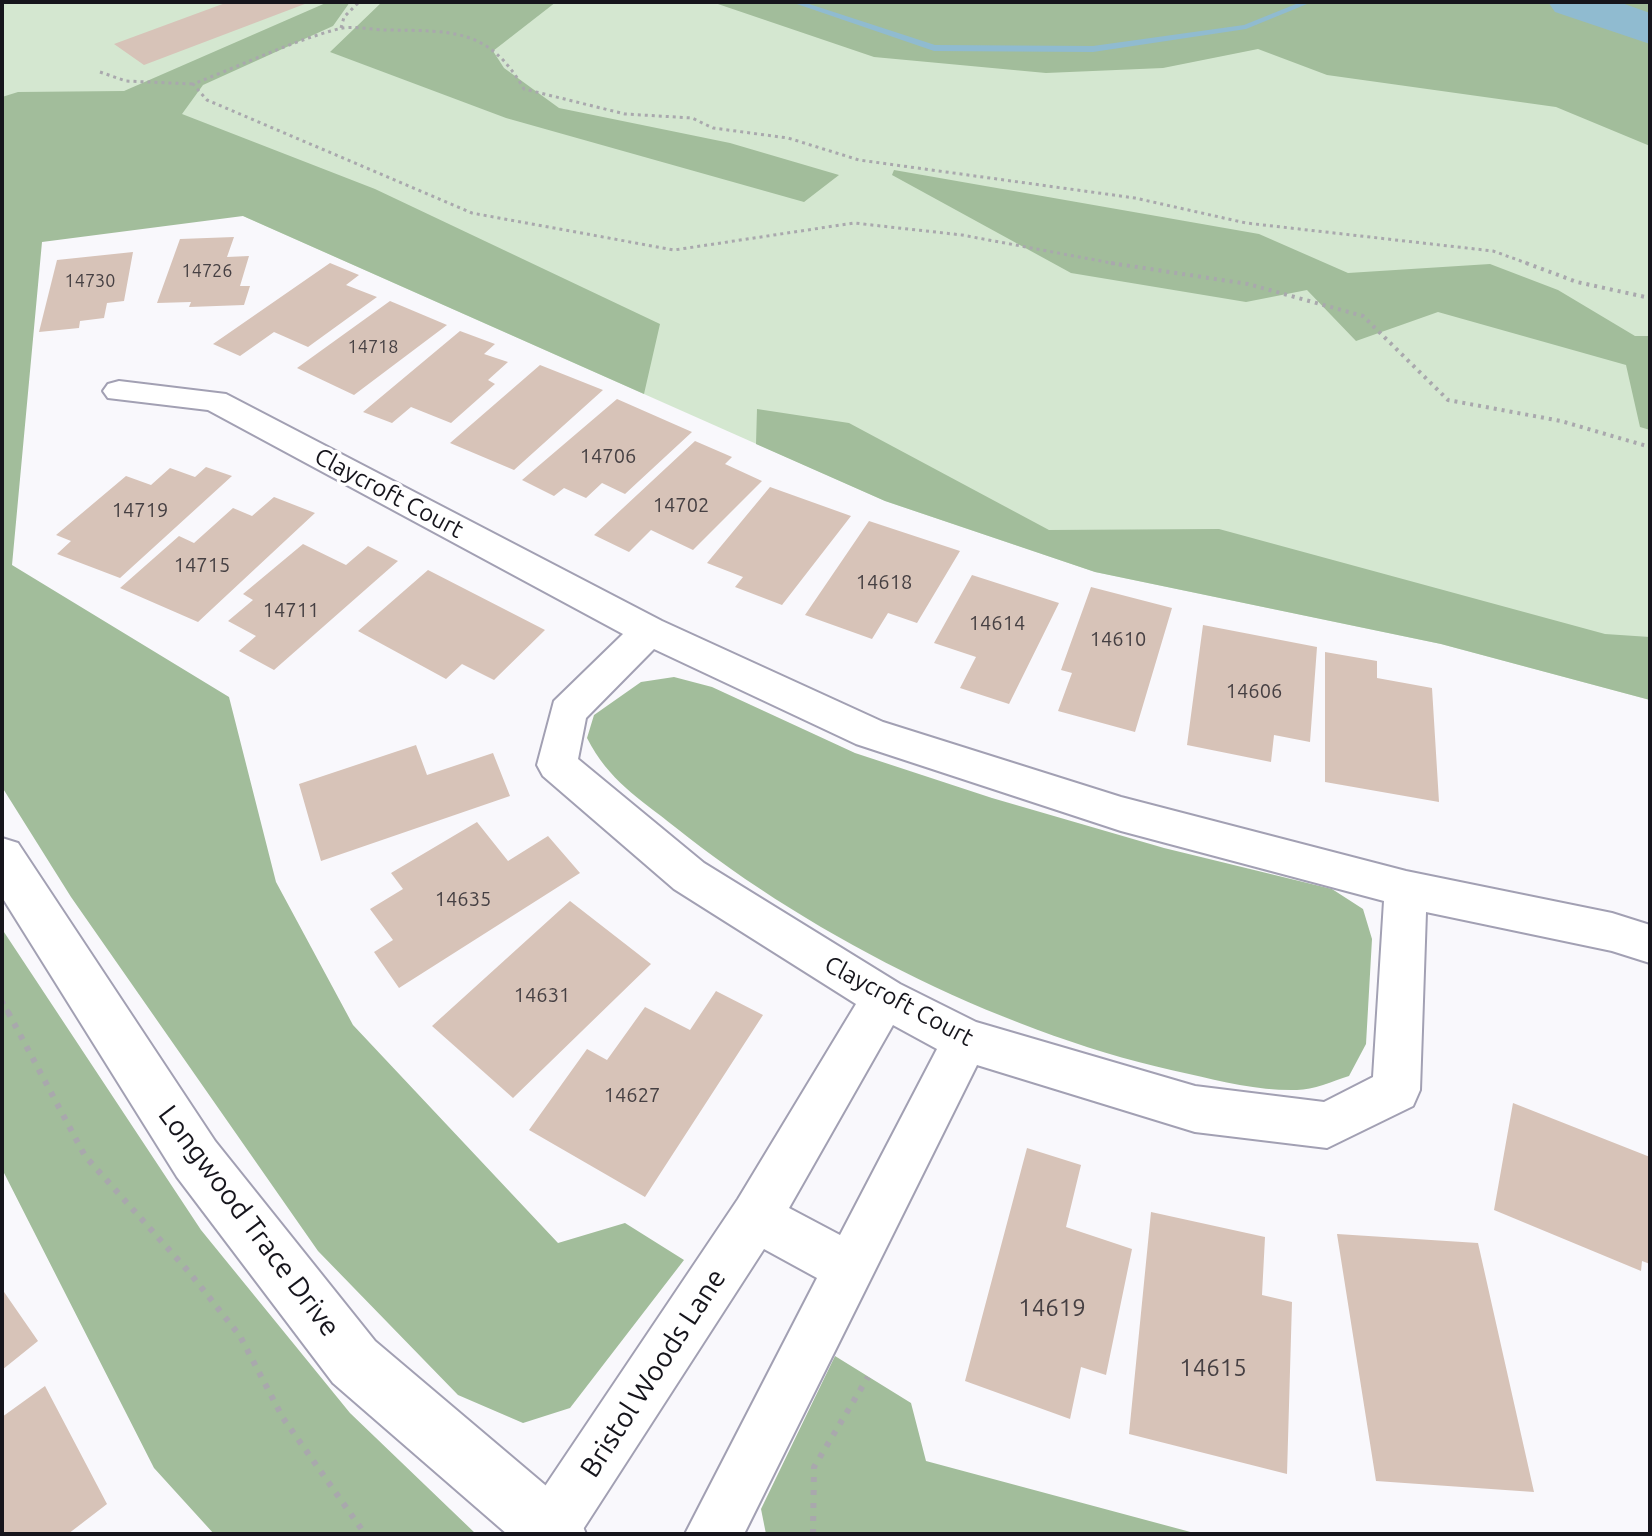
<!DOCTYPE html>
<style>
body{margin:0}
#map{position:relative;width:1652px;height:1536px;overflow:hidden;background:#f9f8fc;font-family:Ubuntu,sans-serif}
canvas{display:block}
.frame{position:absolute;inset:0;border:4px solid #16151c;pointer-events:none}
</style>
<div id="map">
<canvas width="1652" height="1536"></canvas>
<div class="frame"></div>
</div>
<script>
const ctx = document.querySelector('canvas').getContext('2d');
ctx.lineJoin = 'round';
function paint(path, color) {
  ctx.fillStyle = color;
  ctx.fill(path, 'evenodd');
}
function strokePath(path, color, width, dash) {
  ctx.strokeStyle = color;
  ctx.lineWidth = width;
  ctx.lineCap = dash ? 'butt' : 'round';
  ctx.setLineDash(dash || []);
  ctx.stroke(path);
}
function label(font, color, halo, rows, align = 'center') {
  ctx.font = font + ' Ubuntu,sans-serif';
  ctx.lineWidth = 7;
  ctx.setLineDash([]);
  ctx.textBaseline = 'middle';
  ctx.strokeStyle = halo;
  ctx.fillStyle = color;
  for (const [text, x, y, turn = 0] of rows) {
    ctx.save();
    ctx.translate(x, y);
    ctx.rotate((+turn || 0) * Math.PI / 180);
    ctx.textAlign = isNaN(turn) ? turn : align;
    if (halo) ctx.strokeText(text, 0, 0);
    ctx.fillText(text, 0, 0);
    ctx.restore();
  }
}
paint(new Path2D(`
 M2 2H1276L1650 109V700L1441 644 1095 572 885 501 243 216 2 102Z`), '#d4e7d0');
paint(new Path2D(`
 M328 2H350L333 26 203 85 182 114 375 189 660 324 644 394 243 216 42 242 12 565 229 697 276 882 353 1025 558 1243 625 1223 684 1260 570 1408 523 1423 458 1395 318 1251 71 897 2 787V97L18 92 124 91Z
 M382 2H556L493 51 504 68 559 108 730 143 839 175 804 202 506 118 330 52Z
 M712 2H1650V146L1556 107 1327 75 1258 49 1163 68 1046 73 874 57Z
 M894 170 1259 234 1348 273 1490 264 1558 290 1635 336H1650V430L1640 427 1626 365 1438 312 1356 341 1307 290 1246 302 1071 273 892 175Z
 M757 409 849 423 1049 530 1219 529 1605 634 1650 637V700L1441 644 1095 572 885 501 756 444Z
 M674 677 712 687 855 753 992 798 1164 848 1332 889 1363 909 1372 939 1366 1044 1349 1076C1333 1081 1313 1090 1297 1090 1262 1091 1223 1082 1189 1074 1012 1037 816 940 675 827 639 798 609 781 587 738L594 715 641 682Z
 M2 929 201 1230 350 1413 476 1534H214L154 1468 2 1169Z
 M835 1356 911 1403 926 1461 1198 1534H766L761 1509Z`), '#a2bd9b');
paint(new Path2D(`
 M791 2H803L935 45 1093 46 1244 25 1301 2H1312L1246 29 1093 52 934 51Z`), '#90bbd0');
paint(new Path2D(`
 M1548 2H1619L1650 13V44L1555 12Z`), '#90bbd0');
paint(new Path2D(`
 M228 2H310L144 65 114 44Z
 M234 237 227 257 249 256 240 286H250L244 305 189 307 191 302 157 303 180 239Z
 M133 252 124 301 107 303 104 318 80 321 79 328 39 332 57 260Z
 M330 263 359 275 346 285 377 297 308 347 274 332 240 356 213 344Z
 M390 301 447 325 354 395 297 368Z
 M460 331 495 344 484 354 508 362 488 380 495 384 451 423 411 407 392 423 363 412Z
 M540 365 603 390 514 470 450 443Z
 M617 399 692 432 625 494 602 483 586 498 564 488 554 496 522 480Z
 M695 441 732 457 725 464 762 481 693 550 651 530 629 552 594 535Z
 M206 467 232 476 120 578 57 554 71 541 56 535 126 476 151 485 170 468 195 477Z
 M770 487 851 516 782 605 735 587 743 577 707 563Z
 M274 497 315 513 198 622 120 588 179 536 194 543 233 508 252 516Z
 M869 521 960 551 917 623 888 613 872 639 805 615Z
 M303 544 346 565 368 546 398 561 274 670 239 651 256 636 228 621 253 600 243 594Z
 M428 570 545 630 494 680 462 664 446 679 358 631Z
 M972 575 1059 603 1009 704 960 688 976 657 934 643Z
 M1091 587 1172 608 1135 732 1058 711 1072 673 1061 670Z
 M1203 625 1317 647 1310 742 1274 735 1271 762 1187 745Z
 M1325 652 1377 661V678L1432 688 1439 802 1325 782Z
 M416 745 427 775 493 753 510 796 321 861 299 784Z
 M477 822 508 861 548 836 580 873 399 988 374 952 393 940 370 909 403 889 391 873Z
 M570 901 651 964 513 1098 432 1026Z
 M716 991 763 1015 645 1197 529 1130 587 1049 607 1060 645 1007 690 1030Z
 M1513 1103 1650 1157V1264L1642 1261 1641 1271 1494 1210Z
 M1027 1148 1081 1165 1066 1227 1132 1249 1106 1375 1081 1367 1070 1419 965 1381Z
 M1151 1212 1265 1237 1262 1295 1292 1302 1287 1474 1129 1434Z
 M1337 1234 1478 1243 1534 1492 1376 1481Z
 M2 1289 38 1341 2 1370Z
 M45 1386 107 1504 68 1534H2V1417Z`), '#d7c3b8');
const street = new Path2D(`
 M119 381 226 394 662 621 883 722 1121 797 1406 871 1612 913 1650 925V963L1612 951 1426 912 1420 1090 1413 1106 1327 1148 1195 1132 977 1065 744 1534H685L817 1278 764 1249 580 1534H522L529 1510 738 1199 856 1004 674 889 543 776 537 765 554 701 623 634 208 410 108 398 103 391 108 384ZM654 649 856 744 1121 831 1384 901 1373 1077 1324 1102 1195 1086 976 1022 900 984 704 863 578 759 586 718ZM893 1025 937 1049 840 1235 789 1208Z`);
const secondary = new Path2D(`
 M2 838 18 843 215 1141 375 1341 577 1512 586 1534H507L333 1383 177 1177 2 897Z`);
strokePath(street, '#a2a0b3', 4);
strokePath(secondary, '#a2a0b3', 4);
strokePath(new Path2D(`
 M341 28 344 17 359 2
 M100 72 126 81 193 84
 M1122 265 962 235 854 223 674 250 472 213 207 100 193 84C240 66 289 42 338 29 352 25 372 30 387 30 452 31 489 28 524 89L625 114 692 118 713 128 788 138 859 160 1135 198 1246 223 1493 251 1532 265`), '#a9a8ad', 3, [3, 4]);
strokePath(new Path2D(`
 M1111 263 1248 284 1363 316 1448 400 1561 421 1650 447
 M1526 263 1577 282 1650 298`), '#a9a8ad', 4, [3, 5]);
strokePath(new Path2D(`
 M2 1001 9 1014`), '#a9a8ad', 5, [4, 6]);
strokePath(new Path2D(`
 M8 1012 85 1156 189 1272 240 1336 283 1418 365 1534
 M813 1534 814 1467 868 1377`), '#a9a8ad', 6, [5, 8]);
paint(street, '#fff');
paint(secondary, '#fff');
label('18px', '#464043', null, [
 ["14726",207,271],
 ["14730",90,281],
 ["14718",373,347]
]);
label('20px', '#464043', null, [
 ["14706",608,456],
 ["14702",681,505],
 ["14719",140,510],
 ["14715",202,565],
 ["14618",884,582],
 ["14711",291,610],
 ["14614",997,623],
 ["14610",1118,639],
 ["14606",1254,691],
 ["14635",463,899],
 ["14631",542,995],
 ["14627",632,1095]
]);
label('24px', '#16151c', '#fff', [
 ["Claycroft Court",389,493,28],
 ["Claycroft Court",899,1001,28]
]);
label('24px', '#464043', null, [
 ["14619",1052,1308],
 ["14615",1213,1368]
]);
label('28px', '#16151c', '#fff', [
 ["Longwood Trace Drive",249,1221,53],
 ["Bristol Woods Lane",653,1373,-57]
]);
</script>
